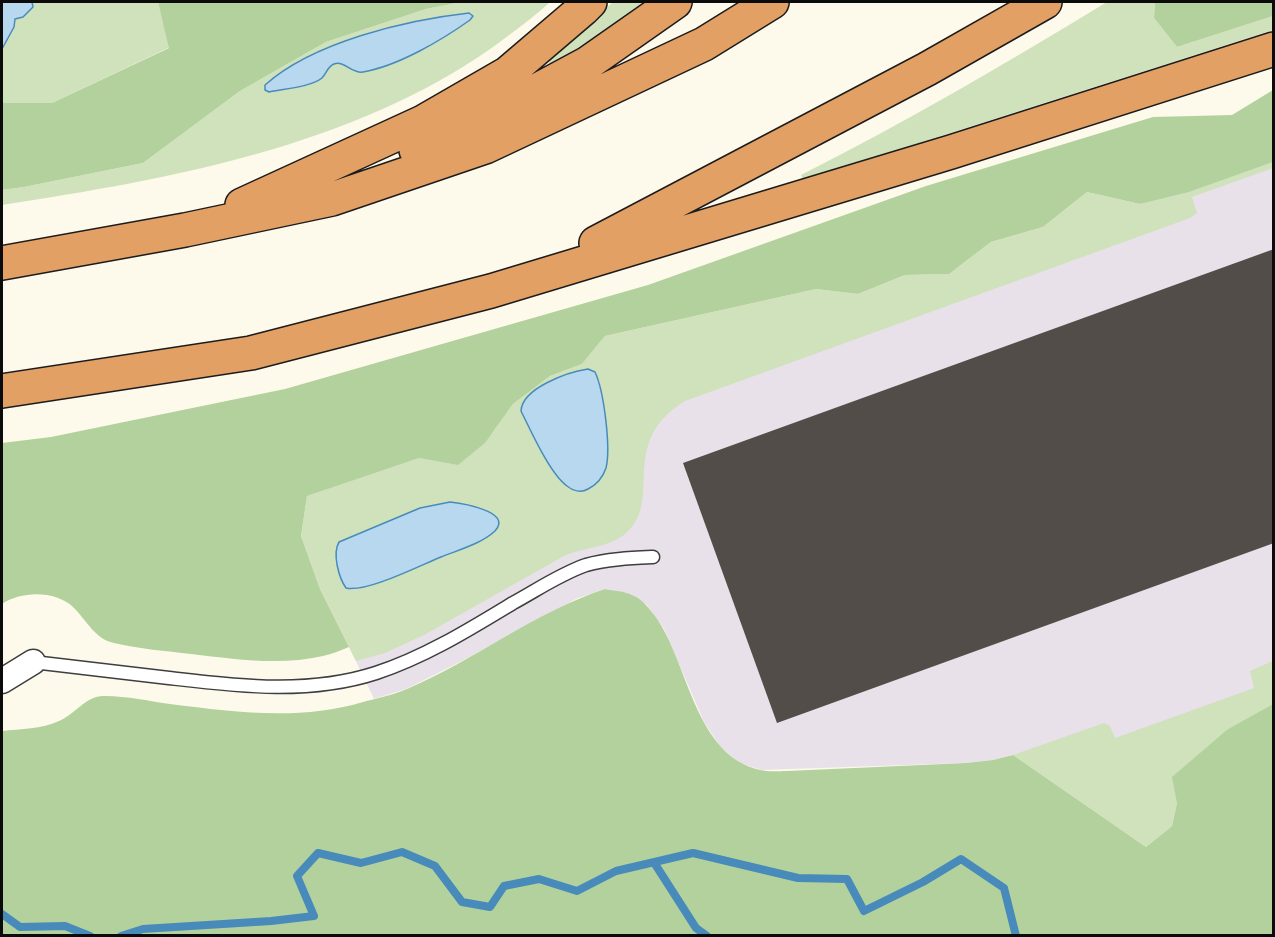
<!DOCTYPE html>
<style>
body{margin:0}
#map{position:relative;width:1275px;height:937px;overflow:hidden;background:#fdfaec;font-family:"Zilla Slab",serif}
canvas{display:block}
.frame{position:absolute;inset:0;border:3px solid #0b0b0b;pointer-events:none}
</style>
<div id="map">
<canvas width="1275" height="937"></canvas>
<div class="frame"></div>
</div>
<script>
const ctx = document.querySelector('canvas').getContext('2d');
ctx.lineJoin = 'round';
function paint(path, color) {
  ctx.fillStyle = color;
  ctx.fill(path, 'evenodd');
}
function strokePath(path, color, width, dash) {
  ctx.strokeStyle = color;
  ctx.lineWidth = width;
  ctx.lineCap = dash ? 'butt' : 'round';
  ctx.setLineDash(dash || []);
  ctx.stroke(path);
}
paint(new Path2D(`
 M1273 162V704L1228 729 1013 755 993 760 966 763 761 770 740 763 721 748 704 722 664 629 647 605 632 595 605 589 578 598 458 663 406 689 374 699 349 647 307 496 1140 204Z`), '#e9e1e9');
paint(new Path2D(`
 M32 2H158L170 47 52 103H2V49L15 19 33 7Z
 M462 2H550C533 18 512 33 493 47 351 147 170 179 2 205V190L24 187 143 163 240 91 326 42 426 9ZM469 13 350 69C335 59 332 63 323 77L294 87 267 92 265 85C310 44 409 20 469 13Z
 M613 2H659L598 40 549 64 550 60Z
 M1107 2H1155L1154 18 1177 47 1273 16V30L803 180 801 175C906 122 1007 63 1107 2Z
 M1273 162V168L1192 197 1197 213 1190 218 685 401C616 443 665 501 625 534 608 548 584 547 564 556L424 635 385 653 356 661 320 589 301 536 307 496 419 458 458 465 485 443 513 404 550 376 582 364 605 336 816 289 858 294 905 275 949 274 991 242 1043 227 1087 192 1140 204 1189 192ZM599 380 605 416 607 449 555 473 521 411ZM450 502 485 509 497 520C497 525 498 526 495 529 486 544 385 579 363 587L353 590 346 588C332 569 338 557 347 538L420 508Z
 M1273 661V704L1228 729 1177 803 1172 826 1146 847 1013 755 1104 723 1110 726 1115 738 1254 688 1250 671Z`), '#cfe2bb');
paint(new Path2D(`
 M158 2H462L426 9 326 42 240 91 143 163 24 187 2 190V103H52L169 48Z
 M1155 2H1273V16L1177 47 1154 18Z
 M1273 90V162L1189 192 1140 204 1087 192 1043 227 991 242 949 274 905 275 858 294 816 289 605 336 582 364 550 376 513 404 485 443 458 465 419 458 307 496 301 536 320 589 349 647C341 650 332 654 323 656 280 666 234 659 191 654 166 651 139 649 114 643 95 639 87 621 74 608 56 590 21 591 2 604V443L51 437 285 389 648 285 926 186 1153 117 1232 115Z
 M605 589C614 591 624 591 632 595 642 599 649 608 655 616 689 663 694 755 760 770 768 772 779 771 787 771L966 763 993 760 1013 755 1146 847 1172 826 1177 803 1172 777 1228 729 1273 704V935H2V731C21 729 41 729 59 721 74 715 85 697 102 696 121 695 150 701 170 704 234 712 299 721 363 702 378 698 393 695 407 689 475 660 535 612 605 589Z`), '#b3d19c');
const water = new Path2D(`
 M2 2H32L33 7 23 17 15 19 14 27 2 49Z
 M469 13 473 16 470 20C442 40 398 66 363 72 352 74 344 60 334 64 327 67 327 73 322 78 311 87 283 89 269 92L265 90V85C313 42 406 20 469 13Z
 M588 369 595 372C604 391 611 448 606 468 603 477 596 485 588 489 581 493 573 491 567 486 550 474 531 431 521 411 522 388 568 372 588 369Z
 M450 502C459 503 514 511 495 531 481 544 458 550 441 557 421 565 366 593 346 588 339 578 332 554 339 542L420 508Z`);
paint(water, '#b7d8ee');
strokePath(water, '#488bbb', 1.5);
strokePath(new Path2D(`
 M655 864 696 928 707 936
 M2 914 20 927 65 926 90 936
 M121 936 143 929 271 921 314 916 297 876 318 853 361 863 402 852 435 866 462 902 490 907 504 886 539 879 577 891 616 871 693 853 798 878 847 879 864 911 923 882 961 859 1004 888 1016 936`), '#488bbb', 8);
paint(new Path2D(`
 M1274 249V543L777 723 683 463Z`), '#534d49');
const service = new Path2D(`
 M33 662C78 667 123 673 169 678 238 686 308 695 376 673 425 657 470 629 513 603 537 590 560 574 586 565 607 559 631 558 653 557`);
const minor = new Path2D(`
 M2 681 33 662`);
const motorway = new Path2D(`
 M416 150 467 128 588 63 675 2
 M242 205 423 122 508 73 583 9 590 2
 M596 243 927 69 1045 2
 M2 263 185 230 332 199 485 147 704 44 772 2
 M2 391 251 353 491 291 951 152 1274 49`);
strokePath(service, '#3e3e3e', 15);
strokePath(minor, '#3e3e3e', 27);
strokePath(motorway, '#1c1c1c', 36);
strokePath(service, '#fff', 12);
strokePath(minor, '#fff', 24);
strokePath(motorway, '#e2a065', 33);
</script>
